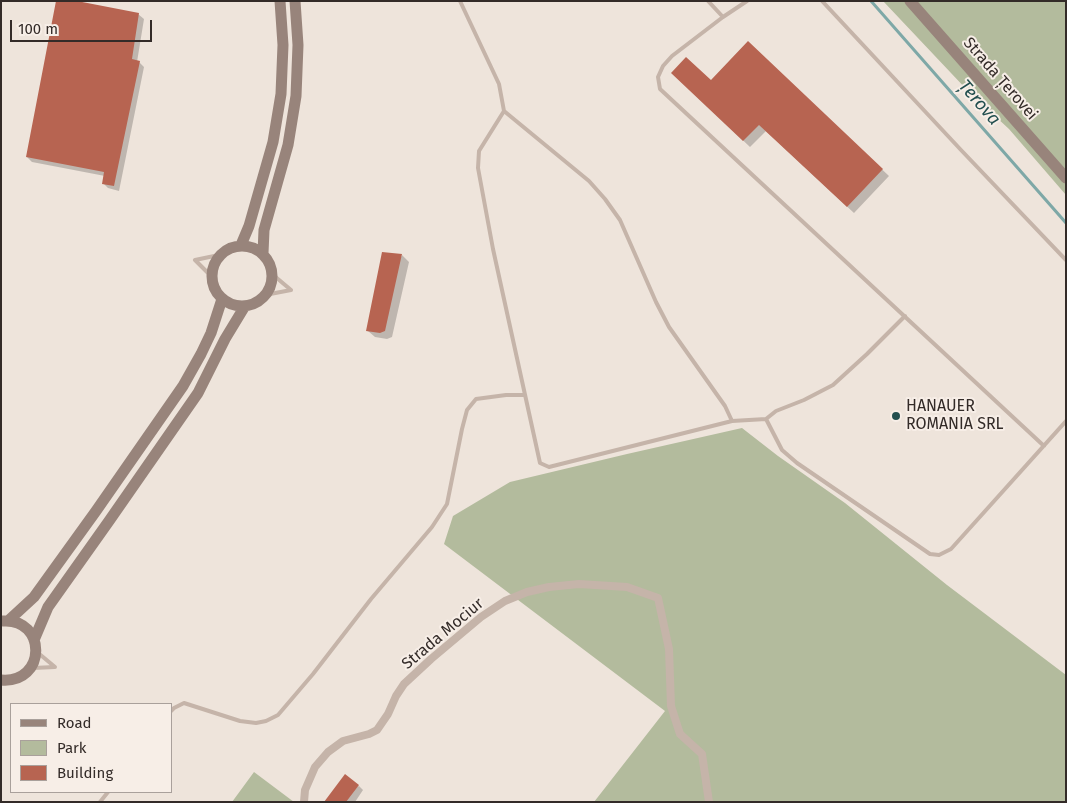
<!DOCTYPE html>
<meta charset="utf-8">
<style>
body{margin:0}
#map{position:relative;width:1067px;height:803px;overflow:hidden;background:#eee4db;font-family:"Fira Sans",sans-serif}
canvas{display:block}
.frame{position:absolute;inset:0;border:2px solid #332b28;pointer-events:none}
.legend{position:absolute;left:10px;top:703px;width:162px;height:90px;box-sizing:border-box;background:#f7eee7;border:1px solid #a9a09b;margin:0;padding:6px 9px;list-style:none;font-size:15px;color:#332b28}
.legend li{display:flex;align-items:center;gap:10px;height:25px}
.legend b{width:25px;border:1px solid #a9a09b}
.scale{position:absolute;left:10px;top:20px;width:142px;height:22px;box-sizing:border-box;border:2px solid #332b28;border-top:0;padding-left:6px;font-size:15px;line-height:18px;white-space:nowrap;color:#332b28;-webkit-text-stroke:4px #f7eee7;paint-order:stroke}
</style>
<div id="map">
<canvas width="1067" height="803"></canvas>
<div class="frame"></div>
<ul class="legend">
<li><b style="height:6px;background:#98847b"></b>Road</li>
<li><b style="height:14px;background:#b3bb9d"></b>Park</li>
<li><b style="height:14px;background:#b76451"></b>Building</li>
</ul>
<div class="scale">100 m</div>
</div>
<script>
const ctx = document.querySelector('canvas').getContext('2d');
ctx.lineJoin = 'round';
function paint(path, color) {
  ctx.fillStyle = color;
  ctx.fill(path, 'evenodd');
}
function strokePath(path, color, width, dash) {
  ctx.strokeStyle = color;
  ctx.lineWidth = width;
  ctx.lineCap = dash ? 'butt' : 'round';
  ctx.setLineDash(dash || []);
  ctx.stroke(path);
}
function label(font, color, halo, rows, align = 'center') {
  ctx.font = font + ' "Fira Sans",sans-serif';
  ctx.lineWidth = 4;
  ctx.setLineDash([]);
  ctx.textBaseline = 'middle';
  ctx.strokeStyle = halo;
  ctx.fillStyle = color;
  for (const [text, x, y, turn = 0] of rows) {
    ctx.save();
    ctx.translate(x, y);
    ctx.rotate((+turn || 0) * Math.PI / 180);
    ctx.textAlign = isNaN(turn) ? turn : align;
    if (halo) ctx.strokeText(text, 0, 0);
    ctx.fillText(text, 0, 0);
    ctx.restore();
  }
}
paint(new Path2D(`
 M883 1H1066V195L1009 129 968 91Z
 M742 428 778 456 845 503 947 585 1066 675V802H594L665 711 444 544 453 516 510 482 627 454Z
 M254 772 294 802H232Z`), '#b3bb9d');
paint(new Path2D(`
 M138 14 144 19 137 62H139L144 67 119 191 108 188 103 183 105 176 32 162 27 157Z
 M748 43 889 176 854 213 766 131 750 147 672 73 711 82Z
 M402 255 409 262 392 337 387 339 375 337 368 331Z
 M359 786 363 790 355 802H325Z`), '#0003');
strokePath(new Path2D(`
 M871 1 1066 223`), '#7ea8a7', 3);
paint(new Path2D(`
 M56 1H77L139 13 132 59 140 61 114 186 102 184 104 172 26 157Z
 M748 41 883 169 847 207 759 125 743 141 671 73 686 57 711 80Z
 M382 252 402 254 385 331 380 333 366 331Z
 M345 774 359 785 346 802H324Z`), '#b76451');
strokePath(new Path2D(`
 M460 1 499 84 504 111 479 151 478 168 493 249 540 463 549 467 732 421 766 419 782 450 797 463 930 554 939 555 951 549 1066 421
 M708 1 723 17
 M747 1 723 17 672 56 663 66 658 77 660 89 1044 446
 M822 1 961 150 1066 260
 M504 111 589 181 605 199 620 220 656 302 669 327 725 406 732 421
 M212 277 195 260 219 255
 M265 295 291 290 272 274
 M766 419 776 411 804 400 833 385 867 354 905 316
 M33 668 55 667 37 652
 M171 711 174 708 184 703 240 721 256 723 266 721 278 715 313 674 371 599 432 527 447 504 462 429 467 410 476 399 506 395H524
 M100 802 108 792`), '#c5b4a9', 4);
strokePath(new Path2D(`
 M304 802 305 790 315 767 328 752 343 741 369 734 377 730 388 714 396 696 404 684 431 659 481 617 505 601 527 592 549 587 579 584 627 587 658 598 669 649 671 706 680 734 702 754 709 802`), '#c5b4a9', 8);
strokePath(new Path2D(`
 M910 1 1066 178
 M241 245 249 226 273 142 281 94 283 45 280 1
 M212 276a30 30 0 1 1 60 0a30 30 0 1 1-60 0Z
 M263 253 264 230 288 145 296 96 298 45 295 1
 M8 621 34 597 96 511 183 386 201 354 211 333 222 299
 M34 640 48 607 109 521 198 393 225 339 245 306
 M1 680C47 684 47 618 3 621`), '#98847b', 11);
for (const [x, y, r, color] of [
 [896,416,5,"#234f4f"]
]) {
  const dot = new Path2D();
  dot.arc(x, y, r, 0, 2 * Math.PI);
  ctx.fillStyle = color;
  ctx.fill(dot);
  strokePath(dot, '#f7eee7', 2);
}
label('16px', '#332b28', '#f7eee7', [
 ["Strada Țerovei",1000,79,49],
 ["Strada Mociur",443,634,-40]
]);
label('16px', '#332b28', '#f7eee7', [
 ["HANAUER",906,407],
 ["ROMANIA SRL",906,425]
], 'left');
label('italic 18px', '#234f4f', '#f7eee7', [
 ["Țerova",979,103,49]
]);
</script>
